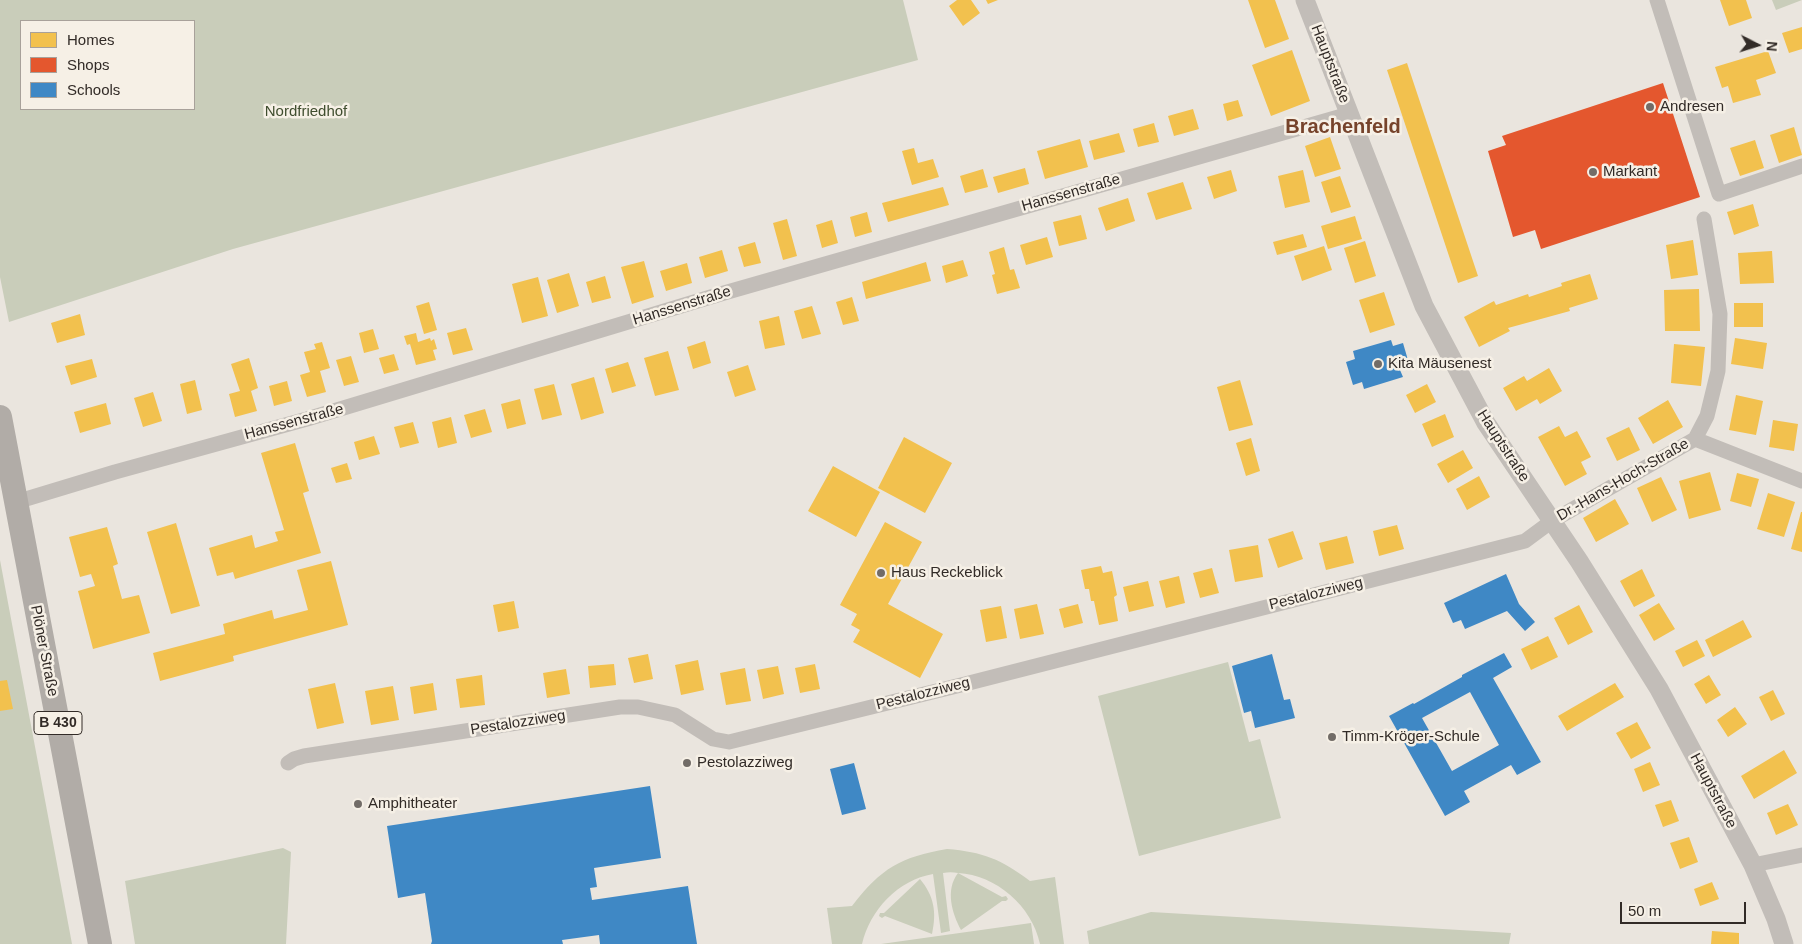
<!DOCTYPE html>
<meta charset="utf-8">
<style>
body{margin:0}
#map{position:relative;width:1802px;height:944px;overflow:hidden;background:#eae5de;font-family:Helvetica,sans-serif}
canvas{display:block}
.legend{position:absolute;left:20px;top:20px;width:175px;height:90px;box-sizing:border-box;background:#f6f0e6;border:1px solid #a8a19a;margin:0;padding:6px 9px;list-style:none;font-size:15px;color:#322b27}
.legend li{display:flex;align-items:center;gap:10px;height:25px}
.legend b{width:25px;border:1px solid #a8a19a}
.north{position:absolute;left:1732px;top:20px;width:50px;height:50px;-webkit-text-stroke:4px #f6f0e6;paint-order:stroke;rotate:95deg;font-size:14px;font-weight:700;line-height:20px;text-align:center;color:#322b27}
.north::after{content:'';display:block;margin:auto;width:18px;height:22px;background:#322b27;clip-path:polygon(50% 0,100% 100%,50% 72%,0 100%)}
.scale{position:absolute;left:1620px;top:902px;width:126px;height:22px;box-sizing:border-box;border:2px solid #322b27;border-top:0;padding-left:6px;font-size:15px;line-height:18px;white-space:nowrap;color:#322b27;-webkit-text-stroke:4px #f6f0e6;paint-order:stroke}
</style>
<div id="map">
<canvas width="1802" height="944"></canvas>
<ul class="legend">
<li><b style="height:14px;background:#f2c14e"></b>Homes</li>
<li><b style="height:14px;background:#e4572e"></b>Shops</li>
<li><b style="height:14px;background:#3f88c5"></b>Schools</li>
</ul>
<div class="north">N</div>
<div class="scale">50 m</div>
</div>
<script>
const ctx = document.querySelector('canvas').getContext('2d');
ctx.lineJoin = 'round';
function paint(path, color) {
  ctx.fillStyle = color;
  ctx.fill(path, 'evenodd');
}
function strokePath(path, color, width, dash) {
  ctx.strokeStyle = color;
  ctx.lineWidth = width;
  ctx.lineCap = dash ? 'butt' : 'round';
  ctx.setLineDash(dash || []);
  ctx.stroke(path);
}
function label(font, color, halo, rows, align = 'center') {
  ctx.font = font + ' Helvetica,sans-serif';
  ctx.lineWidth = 5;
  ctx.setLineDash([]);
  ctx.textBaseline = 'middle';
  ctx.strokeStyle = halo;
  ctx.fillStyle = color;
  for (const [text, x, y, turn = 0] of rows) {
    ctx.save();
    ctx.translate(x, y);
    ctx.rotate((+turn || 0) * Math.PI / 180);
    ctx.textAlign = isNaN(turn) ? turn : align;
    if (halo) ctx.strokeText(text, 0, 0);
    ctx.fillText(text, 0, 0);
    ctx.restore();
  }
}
paint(new Path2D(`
 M0 0H903L918 60 233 249 9 322 0 277ZM21 21H194V109H21Z
 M1772 0H1802L1776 10Z
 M0 560 72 944H0Z
 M1228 662 1249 742 1260 739 1281 818 1139 856 1098 696Z
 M283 848 291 852 286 944H135L125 881Z
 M947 849C983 852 1001 859 1030 881L1055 877 1064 944H1040C1032 906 996 875 958 873 953 872 948 872 943 873L950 931 941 933 933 874C898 880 870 910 862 944H832L827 908 852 906C881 868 901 857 947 849Z
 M958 873 1002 897 1006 896 1008 899 1006 901H1002L961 930C952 913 945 890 958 873Z
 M920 879C934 896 937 912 932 934L885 916 882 918 879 916 880 913H884Z
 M1151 912 1511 933 1509 944H1089L1087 931Z
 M1031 923 1034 944H881Z`), '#c9cdba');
paint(new Path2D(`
 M957 0H971L980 13 963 26 949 6Z
 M986 0H998L988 4Z
 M1248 0H1275L1289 39 1265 48Z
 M1720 0H1746L1752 18 1729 26Z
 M1802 27V49L1789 53 1782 33Z
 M1292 50 1310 101 1271 116 1252 65Z
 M1768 51 1776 73 1756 80 1761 95 1733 103 1728 86 1722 88 1715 67Z
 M1407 63 1478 276 1458 283 1387 70Z
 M1238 100 1243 116 1227 121 1223 104Z
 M1193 109 1199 129 1174 136 1168 116Z
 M1154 123 1159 142 1138 147 1133 129Z
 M1794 127 1802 155 1779 163 1770 135Z
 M1119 133 1125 152 1094 160 1089 141Z
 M1330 137 1341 169 1315 177 1305 146Z
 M1080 139 1088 167 1045 179 1037 151Z
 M1755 140 1764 168 1740 176 1730 148Z
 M914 148 918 163 933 159 939 177 912 185 902 151Z
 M1025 168 1029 184 998 193 993 177Z
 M983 169 988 187 965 193 960 176Z
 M1231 170 1237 191 1214 199 1207 177Z
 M1303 170 1310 202 1285 208 1278 176Z
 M1340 176 1351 207 1331 213 1321 182Z
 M1183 182 1192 209 1156 220 1147 193Z
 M943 187 949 205 888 222 882 203Z
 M1128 198 1135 221 1106 231 1098 208Z
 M1753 204 1759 226 1734 235 1727 212Z
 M867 212 872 232 855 237 850 217Z
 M1081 215 1087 239 1059 246 1053 222Z
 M1355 216 1362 239 1328 249 1321 226Z
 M787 219 797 256 783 260 773 223Z
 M832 220 838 243 822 248 816 225Z
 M1303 234 1307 247 1277 255 1273 242Z
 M1047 237 1053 257 1026 265 1020 245Z
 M1693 240 1698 275 1671 279 1666 245Z
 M1365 241 1376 276 1355 283 1344 248Z
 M755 242 761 263 744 267 738 247Z
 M1324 246 1332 270 1302 281 1294 256Z
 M1004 247 1010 270 1014 269 1020 288 997 294 992 275 995 274 989 252Z
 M722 250 728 271 705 278 699 257Z
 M1772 251 1774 283 1740 284 1738 253Z
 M963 260 968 276 946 283 942 266Z
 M644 261 654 297 632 304 621 267Z
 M926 262 931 281 866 299 862 282Z
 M687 263 692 283 666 291 660 271Z
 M569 273 579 306 557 313 547 280Z
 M1590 274 1598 299 1569 308 1570 311 1508 328 1510 331 1479 347 1464 317 1494 301 1496 305 1528 294 1529 297 1562 286 1561 283Z
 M605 276 611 298 592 303 586 282Z
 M538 277 548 316 522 323 512 284Z
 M1699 289 1700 331H1665L1664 290Z
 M1384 292 1395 325 1370 333 1359 300Z
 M852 297 859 321 843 325 836 302Z
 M429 302 437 330 424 334 416 306Z
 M1734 303H1763V327H1734Z
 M812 306 821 334 802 339 794 311Z
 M80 314 85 335 57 343 51 323Z
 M779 316 785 345 765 349 759 321Z
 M466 328 473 350 453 355 447 333Z
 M373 329 379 349 364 353 359 333Z
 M416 333 418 342 430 338 431 341 434 339 437 349 433 350 436 360 416 365 410 344 407 345 404 336Z
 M1735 338 1767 343 1763 369 1731 364Z
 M705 341 711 363 693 369 687 347Z
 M322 342 330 368 320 371 326 392 307 397 300 375 310 372 304 352 316 349 314 344Z
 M1674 344 1705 347 1701 386 1671 383Z
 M668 351 679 390 655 396 644 358Z
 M394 354 399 370 384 374 379 358Z
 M351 356 359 382 344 386 336 360Z
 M249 358 258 388 251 391 257 411 235 417 229 394 240 391 231 364Z
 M92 359 97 377 71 385 65 366Z
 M628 362 636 386 612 393 605 369Z
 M748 365 756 390 735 397 727 372Z
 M1549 368 1562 391 1540 404 1537 399 1516 411 1503 388 1524 376 1527 381Z
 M594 377 604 413 581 420 571 384Z
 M195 380 202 410 187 414 180 384Z
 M1240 380 1253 425 1229 431 1217 387Z
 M287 381 292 401 274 406 269 386Z
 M554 384 562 415 542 420 534 389Z
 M1427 384 1436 402 1415 413 1406 395Z
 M153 392 162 421 143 427 134 398Z
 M1736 395 1763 401 1756 435 1729 430Z
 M520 399 526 424 507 429 501 404Z
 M1668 400 1683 427 1653 444 1638 418Z
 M106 403 111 424 80 433 74 412Z
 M485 409 492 432 471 438 464 415Z
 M1445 414 1454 437 1432 447 1422 424Z
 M451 417 457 443 438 448 432 422Z
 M1773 420 1798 424 1794 451 1769 447Z
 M413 422 419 443 400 448 394 427Z
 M1559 426 1565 437 1577 431 1591 457 1581 462 1587 474 1565 486 1538 437Z
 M1629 427 1640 450 1617 461 1606 438Z
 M374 436 380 454 359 460 354 442Z
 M904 437 952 463 925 513 878 488Z
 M1251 438 1260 471 1246 476 1236 443Z
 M295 443 309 491 303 493 321 553 235 579 233 572 217 576 209 548 252 535 255 548 278 541 275 532 284 530 261 453Z
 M1463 450 1473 468 1448 483 1437 464Z
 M347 463 352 479 336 483 331 468Z
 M833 466 880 492 856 537 808 511Z
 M1710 472 1721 510 1689 519 1679 481Z
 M1737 473 1759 479 1751 507 1730 501Z
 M1479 476 1490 497 1467 510 1456 489Z
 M1661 477 1677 510 1652 522 1637 488Z
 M1768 493 1795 502 1784 537 1757 529Z
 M1615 499 1629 524 1596 542 1583 518Z
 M1801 512H1802V552L1791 549Z
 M885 522 922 542 888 604 943 634 920 678 853 642 860 630 851 625 857 614 840 605Z
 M176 523 200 606 171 614 147 532Z
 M1397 525 1404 549 1379 556 1373 531Z
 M107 527 118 564 113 566 122 599 139 595 150 633 93 649 78 591 95 586 91 574 80 577 69 537Z
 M1293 531 1303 559 1278 568 1268 539Z
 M1347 536 1354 563 1326 570 1319 543Z
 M1258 545 1263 577 1235 582 1229 550Z
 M331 561 348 625 233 656 234 661 160 681 153 653 225 634 223 624 272 610 274 619 308 610 297 570Z
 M1101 566 1103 573 1112 571 1117 595 1114 597 1118 621 1099 625 1094 601H1091L1089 589H1085L1081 570Z
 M1212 568 1219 593 1200 598 1193 573Z
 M1642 569 1655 596 1634 607 1620 581Z
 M1179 576 1185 603 1166 608 1159 581Z
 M1148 581 1154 606 1129 612 1123 587Z
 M514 601 519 628 498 632 493 605Z
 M1659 603 1675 629 1654 641 1639 615Z
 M1037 604 1044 634 1020 639 1014 609Z
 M1078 604 1083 623 1064 628 1059 609Z
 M1579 605 1593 632 1568 645 1554 618Z
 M1001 606 1007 638 986 642 980 610Z
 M1743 620 1752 637 1713 657 1705 640Z
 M1548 636 1558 657 1531 670 1521 649Z
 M1697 640 1705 656 1683 667 1675 651Z
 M648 654 653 679 634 683 628 658Z
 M698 660 704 690 681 695 675 665Z
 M614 664 616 685 590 688 588 666Z
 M815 664 820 689 800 693 795 668Z
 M778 666 784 694 763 699 757 670Z
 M745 668 751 701 726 705 720 673Z
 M566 669 570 694 547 698 543 673Z
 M482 675 485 705 460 708 456 679Z
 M1709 675 1721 695 1706 704 1694 684Z
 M7 680 13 709 0 711V681Z
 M335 683 344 723 317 729 308 689Z
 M433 683 437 710 414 714 410 687Z
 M1615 683 1624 697 1567 731 1558 716Z
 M393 686 399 720 371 725 365 691Z
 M1773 690 1785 714 1771 721 1759 697Z
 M1735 707 1747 724 1728 737 1717 720Z
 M1637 722 1651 748 1631 759 1616 733Z
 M1784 750 1797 773 1754 799 1741 776Z
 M1650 762 1660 785 1643 792 1634 769Z
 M1671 800 1679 821 1663 827 1655 805Z
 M1788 804 1798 825 1776 835 1767 813Z
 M1689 837 1698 862 1680 869 1670 843Z
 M1712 882 1719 899 1700 906 1694 889Z
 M1712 931 1739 933V944H1711Z`), '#f2c14e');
paint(new Path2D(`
 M1663 83 1700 197 1541 249 1535 230 1513 237 1488 151 1506 145 1502 136Z`), '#e4572e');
paint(new Path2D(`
 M1391 340 1393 346 1403 343 1410 367 1400 370 1403 377 1364 389 1362 382 1353 385 1346 362 1355 359 1353 351Z
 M1506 574 1519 604 1535 622 1525 631 1507 611 1465 629 1461 620 1453 623 1444 603Z
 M1504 653 1512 667 1493 678 1541 762 1517 775 1511 765 1464 791 1470 802 1445 816 1389 716 1413 703 1414 704 1462 677V675ZM1470 692 1499 745 1452 771 1422 718Z
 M1272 654 1284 700 1290 699 1295 718 1255 728 1251 711 1244 713 1232 666Z
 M854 763 866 809 842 815 830 769Z
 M650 786 661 858 594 868 597 887 590 888 592 900 688 886 697 944H600L599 935 562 940 563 944H431L432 941 425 893 398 898 387 826Z`), '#3f88c5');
strokePath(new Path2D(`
 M1657 0 1719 194 1802 166
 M1695 439 1707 416 1718 371 1720 314 1704 219
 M16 502 115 472 307 419 724 293 1349 114
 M288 763 294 759 304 756 620 707H638L675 715 713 739 729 742 965 684 1525 541 1552 521 1695 439 1802 481
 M1753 865 1802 855`), '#c2bdb8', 15);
strokePath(new Path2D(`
 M1305 0 1424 306 1486 423 1579 561 1659 689 1753 865 1776 919 1784 944`), '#c2bdb8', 19);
strokePath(new Path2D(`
 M0 417 100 944`), '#b1aca7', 24);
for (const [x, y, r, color] of [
 [1650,107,5,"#726c67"],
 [1593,172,5,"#726c67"],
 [1378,364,5,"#726c67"],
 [881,573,5,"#726c67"],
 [1332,737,5,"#726c67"],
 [687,763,5,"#726c67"],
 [358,804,5,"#726c67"]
]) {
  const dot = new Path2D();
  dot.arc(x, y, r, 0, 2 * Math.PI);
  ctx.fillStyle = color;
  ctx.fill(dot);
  strokePath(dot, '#f6f0e6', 2);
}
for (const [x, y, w] of [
 [58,723,48]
]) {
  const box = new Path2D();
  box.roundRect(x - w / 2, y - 11.5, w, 23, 4);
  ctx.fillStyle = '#f6f0e6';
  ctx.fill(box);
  strokePath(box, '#322b27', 1);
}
label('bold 14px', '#322b27', null, [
 ["B 430",58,723]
]);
label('15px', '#322b27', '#f6f0e6', [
 ["Hauptstraße",1330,64,69],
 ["Hanssenstraße",1071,193,-16],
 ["Hanssenstraße",682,306,-17],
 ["Hanssenstraße",294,422,-15],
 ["Hauptstraße",1503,446,57],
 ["Dr.-Hans-Hoch-Straße",1623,480,-30],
 ["Pestalozziweg",1316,594,-14],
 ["Plöner Straße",44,651,79],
 ["Pestalozziweg",923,694,-14],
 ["Pestalozziweg",518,723,-9],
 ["Hauptstraße",1713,791,62]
]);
label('15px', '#322b27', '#f6f0e6', [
 ["Andresen",1660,107],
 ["Markant",1603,172],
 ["Kita Mäusenest",1388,364],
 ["Haus Reckeblick",891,573],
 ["Timm-Kröger-Schule",1342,737],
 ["Pestolazziweg",697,763],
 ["Amphitheater",368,804]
], 'left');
label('15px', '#3f4d2e', '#f6f0e6', [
 ["Nordfriedhof",306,112]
]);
label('bold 20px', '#76432b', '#f6f0e6', [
 ["Brachenfeld",1343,127]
]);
</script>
